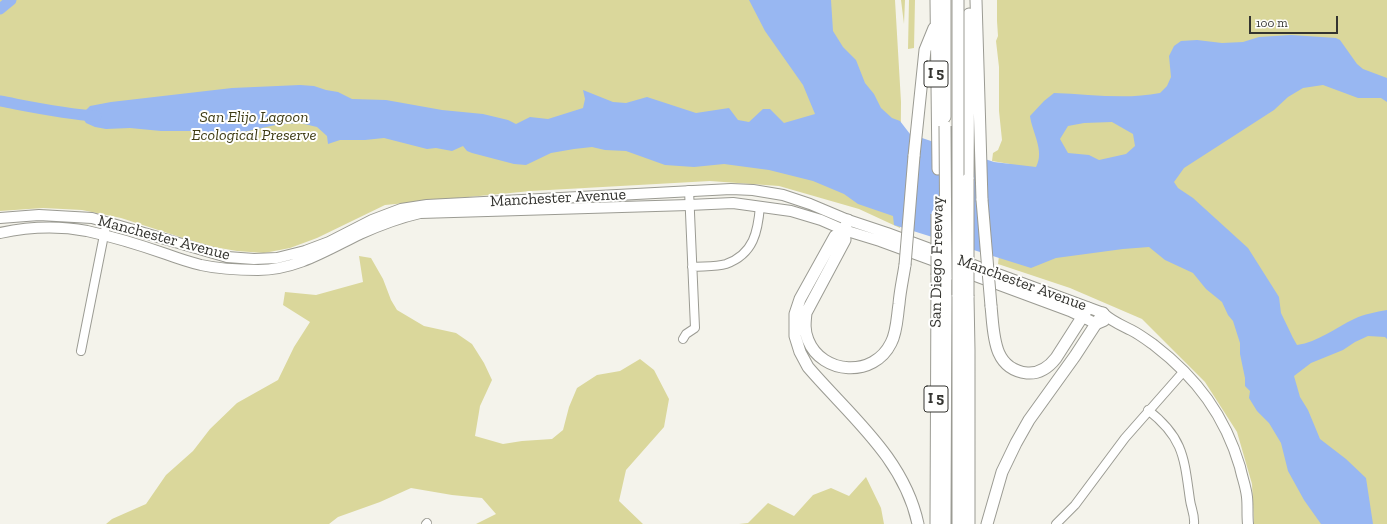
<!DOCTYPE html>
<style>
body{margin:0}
#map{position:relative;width:1387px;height:524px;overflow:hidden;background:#f4f3eb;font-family:"Zilla Slab",serif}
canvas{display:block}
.scale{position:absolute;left:1249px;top:16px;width:89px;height:18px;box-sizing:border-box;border:2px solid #343430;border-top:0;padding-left:5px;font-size:12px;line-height:14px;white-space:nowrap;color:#343430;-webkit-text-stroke:3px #fffffe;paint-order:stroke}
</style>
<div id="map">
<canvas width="1387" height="524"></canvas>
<div class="scale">100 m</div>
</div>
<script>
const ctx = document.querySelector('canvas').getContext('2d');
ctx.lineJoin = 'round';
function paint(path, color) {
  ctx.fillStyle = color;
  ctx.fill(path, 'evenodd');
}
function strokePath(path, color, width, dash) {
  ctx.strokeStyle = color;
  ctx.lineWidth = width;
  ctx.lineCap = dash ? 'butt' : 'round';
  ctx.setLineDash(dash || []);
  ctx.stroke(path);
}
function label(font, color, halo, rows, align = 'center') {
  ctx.font = font + ' "Zilla Slab",serif';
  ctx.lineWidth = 4;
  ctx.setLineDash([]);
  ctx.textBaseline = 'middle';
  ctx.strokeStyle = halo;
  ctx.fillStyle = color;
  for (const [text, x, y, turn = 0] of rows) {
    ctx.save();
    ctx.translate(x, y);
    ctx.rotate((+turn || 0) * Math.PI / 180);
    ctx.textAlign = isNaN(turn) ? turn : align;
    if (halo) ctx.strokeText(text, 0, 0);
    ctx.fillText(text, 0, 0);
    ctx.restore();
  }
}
paint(new Path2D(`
 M0 0H895L901 102 900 228 859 209 779 186 710 181 531 191 385 205 317 238 290 248 264 253 237 251 208 246 121 218 82 210 43 208 0 211Z
 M901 0H905L904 24Z
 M909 0H915L914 48 908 49Z
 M997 0H1387V524H1254L1252 484 1237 432 1205 382 1142 319 1070 288 998 264 1010 164 992 161 993 153 998 150 1002 140 999 111V67L996 41 998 36 997 21Z
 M359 256 371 258 383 279 391 300 397 310 424 326 456 333 472 344 484 363 492 380 480 406 475 436 503 444 522 441 552 439 563 430 569 407 577 388 597 375 620 371 640 359 654 370 669 399 664 427 626 470 619 501 643 524H476L496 514 482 498 452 495 411 488 380 502 338 517 329 524H106L112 519 146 504 166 475 193 451 210 429 237 403 278 380 294 347 310 322 283 305 285 292 316 295 363 282Z
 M866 477 881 508 884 524H739L748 523 768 503 794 516 813 495 831 488 849 496Z`), '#dad79b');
paint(new Path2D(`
 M749 0H831L833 31 843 47 856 60 865 83 874 94 881 108 892 118 900 121 910 134 994 162 1036 167C1045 151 1032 132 1030 116L1044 101 1054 93C1089 94 1125 100 1160 93L1167 86 1171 77 1169 56 1174 46 1181 41 1197 40 1222 43 1243 42 1259 37 1291 35 1336 38 1340 40 1357 64 1363 69 1387 78V102L1381 98H1358L1323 85 1303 88 1288 97 1274 110 1184 168 1174 182 1178 188 1193 198 1248 248 1279 297 1281 313 1293 338 1297 345C1318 342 1335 328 1354 319 1364 314 1376 312 1387 310V339L1385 337 1368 336 1355 342 1343 350 1311 363 1294 376 1300 397 1308 410 1320 439 1346 459 1366 478 1373 524H1321L1304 500 1288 471 1281 443 1269 423 1257 411 1249 398 1250 391 1245 386V378L1240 354V343L1233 321 1228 315 1222 302 1206 289 1193 273 1165 260 1149 247 1123 249 1056 258 1031 268 894 225 893 216 858 204 844 194 813 181 769 170 724 164 694 167 665 165 626 151 605 150 592 147 574 149 551 153 526 165 514 164 472 153 467 151 463 146 452 151 436 148 427 149 384 138 365 140H340L328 144 327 136 317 127 300 123 280 124 239 133 218 134 193 131H161L130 128 106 129 95 127 86 123 81 115 90 106 111 102 232 88 300 85 314 86 326 90 338 92 352 99 386 100 442 110 483 114 508 120 516 124 530 117 548 119 583 108 585 99 583 90 613 102 626 103 647 97 696 113 729 108 738 120 749 122 763 109H770L784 123 815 114 803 85 765 31ZM1112 122 1133 134 1135 146 1126 154 1099 160 1089 155 1068 153 1060 139 1068 126 1084 123Z`), '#98b7f2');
strokePath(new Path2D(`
 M0 9 11 0
 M0 101C32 107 64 114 96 116`), '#98b7f2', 11);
const minor = new Path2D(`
 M692 267C703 266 716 267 726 264 754 254 758 231 760 206
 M683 339 686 334 695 328 689 190
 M81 351 104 235 107 222
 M1148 410C1184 438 1184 458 1190 500 1191 508 1195 515 1194 524
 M426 524 427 523
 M1056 524 1075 505 1125 438 1184 371`);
const major = new Path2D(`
 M0 218 39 215 92 218 227 257 254 259 277 258 305 251 329 242 372 220 401 209 427 205 731 189 753 190 783 195 810 204 848 220 887 233 1103 313C1111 321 1121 325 1131 330 1139 334 1147 340 1154 345 1197 378 1225 416 1240 467 1242 477 1246 487 1247 497 1248 506 1247 515 1248 524
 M0 233C28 227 60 226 87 231 114 237 140 245 166 254 177 258 189 262 201 265 219 269 239 270 258 270 296 270 327 250 360 234 380 225 398 218 420 213L689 205 733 203 791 211 821 220 844 230 880 241 943 264
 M962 271 1070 311 1097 324 1104 321`);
const highway = new Path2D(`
 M936 0 938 169
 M976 0 982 200
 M945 117V0
 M914 156 925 50 934 28
 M968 179 969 14
 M848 220 844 230 835 236 800 299 795 314V336L800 352 808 367C850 416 904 458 918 524
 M844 230 845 240 806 313C805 322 804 331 808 340 822 375 874 378 891 343 897 332 897 317 899 304 900 291 903 278 905 265
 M958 295V524
 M968 296 969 350V524
 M991 306C994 333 992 369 1027 373 1040 374 1049 367 1056 358L1088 308
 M936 524 937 275
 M945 524 946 278
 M987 524 1002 472 1016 443 1029 420 1075 356 1103 313`);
strokePath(minor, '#9b9b93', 10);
strokePath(major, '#9b9b93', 12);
strokePath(highway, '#9b9b93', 13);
strokePath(minor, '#fff', 8);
strokePath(major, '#fff', 10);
strokePath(highway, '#fff', 11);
const highwayBridge = new Path2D(`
 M945 126 946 278
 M982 200 991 306
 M905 265 914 156
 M937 275V214
 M958 295V0
 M968 296V179`);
strokePath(highwayBridge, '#9b9b93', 13, []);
strokePath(highwayBridge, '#fff', 11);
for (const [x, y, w] of [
 [936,74,24],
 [936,399,24]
]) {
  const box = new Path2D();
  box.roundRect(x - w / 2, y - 13, w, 26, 3);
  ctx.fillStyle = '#fffffe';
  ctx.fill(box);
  strokePath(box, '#343430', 1);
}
label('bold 15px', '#343430', null, [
 ["I 5",936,74],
 ["I 5",936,399]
]);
label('italic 16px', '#3f3c15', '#fffffe', [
 ["San Elijo Lagoon",254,117],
 ["Ecological Preserve",254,135]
]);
label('16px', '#343430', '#fffffe', [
 ["Manchester Avenue",558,198,-3],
 ["Manchester Avenue",164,238,15],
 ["San Diego Freeway",937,262,-89],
 ["Manchester Avenue",1022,283,20]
]);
</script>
